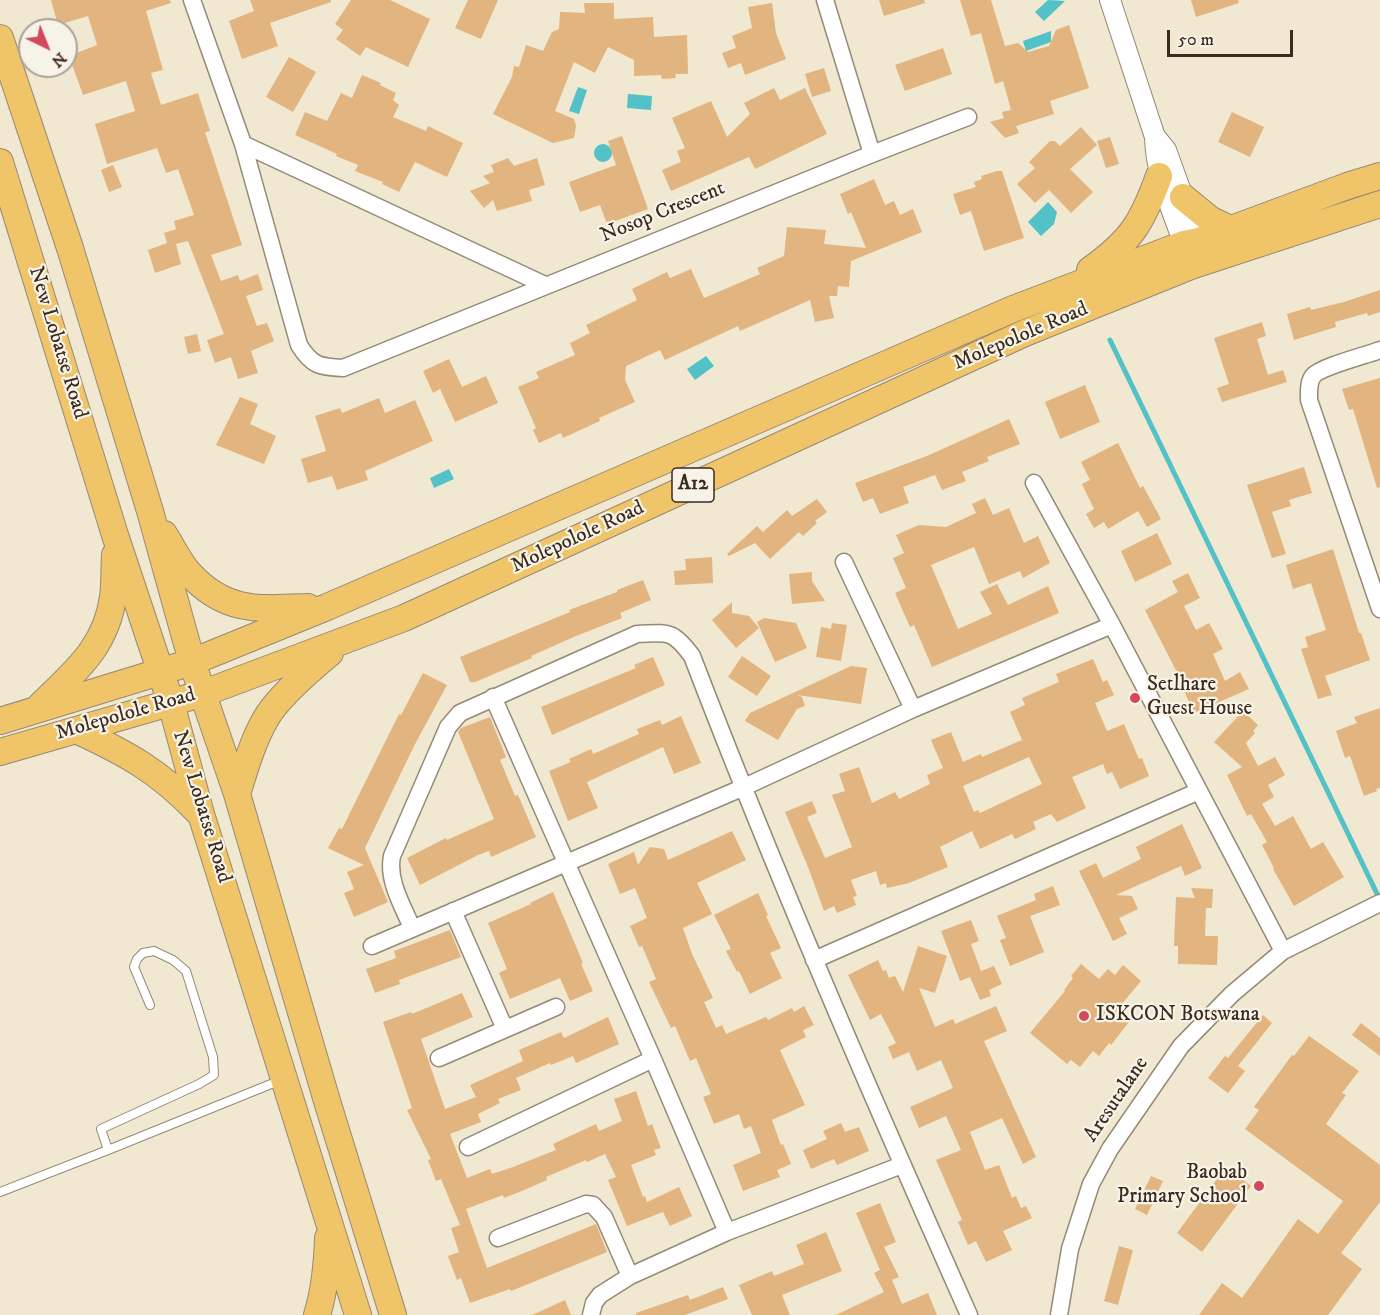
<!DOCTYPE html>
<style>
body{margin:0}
#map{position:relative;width:1380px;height:1315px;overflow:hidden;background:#f0e8d0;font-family:"IM FELL DW Pica",serif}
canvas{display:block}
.north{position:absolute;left:18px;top:18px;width:60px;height:60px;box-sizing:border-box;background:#f7f3e8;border:2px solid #aca397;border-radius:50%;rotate:137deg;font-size:16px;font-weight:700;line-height:24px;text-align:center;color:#3b2a1e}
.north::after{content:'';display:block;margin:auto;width:21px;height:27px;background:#d1495b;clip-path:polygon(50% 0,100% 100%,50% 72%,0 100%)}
.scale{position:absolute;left:1167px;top:30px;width:126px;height:27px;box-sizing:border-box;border:3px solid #3b2a1e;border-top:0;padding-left:8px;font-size:18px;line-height:21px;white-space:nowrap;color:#3b2a1e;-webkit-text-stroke:4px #f7f3e8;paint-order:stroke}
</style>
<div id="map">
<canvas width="1380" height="1315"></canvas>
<div class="north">N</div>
<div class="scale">50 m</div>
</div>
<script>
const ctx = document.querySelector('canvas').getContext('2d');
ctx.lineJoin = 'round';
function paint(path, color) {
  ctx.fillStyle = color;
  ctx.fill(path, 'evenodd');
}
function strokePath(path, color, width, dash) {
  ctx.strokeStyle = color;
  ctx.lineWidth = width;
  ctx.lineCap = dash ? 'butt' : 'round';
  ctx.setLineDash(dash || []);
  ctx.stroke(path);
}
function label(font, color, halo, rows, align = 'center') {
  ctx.font = font + ' "IM FELL DW Pica",serif';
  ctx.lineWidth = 4.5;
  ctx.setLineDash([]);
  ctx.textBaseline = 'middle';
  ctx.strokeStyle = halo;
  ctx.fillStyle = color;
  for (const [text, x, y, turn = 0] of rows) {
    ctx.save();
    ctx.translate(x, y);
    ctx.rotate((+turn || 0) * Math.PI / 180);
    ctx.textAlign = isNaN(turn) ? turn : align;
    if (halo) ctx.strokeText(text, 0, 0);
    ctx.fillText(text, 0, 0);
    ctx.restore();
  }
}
paint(new Path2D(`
 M1048 0 1065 1 1044 21 1035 12Z
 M1051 31V42L1026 51 1023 41Z
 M578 87 587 90 579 114 569 111Z
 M628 94 652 96 651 110 627 108Z
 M594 153a9 9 0 1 1 18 0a9 9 0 1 1-18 0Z
 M1048 202 1057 212 1054 224 1041 236 1028 222Z
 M706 356 714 366 695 380 687 369Z
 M449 469 454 479 434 488 430 478Z`), '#52c1c8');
strokePath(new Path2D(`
 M1110 340 1380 900`), '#52c1c8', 5);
paint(new Path2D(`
 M51 0H170L171 3 146 11 163 70 151 73 161 105 198 93 210 131 205 132 242 245 211 255 221 281 238 275 240 281 258 274 263 290 246 296 257 326 267 323 274 341 251 351 258 373 238 379 231 357 215 363 207 340 224 334 188 241 176 244 181 264 155 273 148 250 167 243 164 233 176 229 174 221 194 215 178 169 166 173 157 148 107 164 95 124 135 111 126 81 83 95 69 56 97 45 88 16 58 25Z
 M250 0H331V2L270 23 278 46 242 59 229 21 254 11Z
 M351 0H390L430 19 408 67 366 47 360 56 336 39 343 30 335 24Z
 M468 0H498L481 39 455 28Z
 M879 0H924L925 3 884 16Z
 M960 0H991L1005 46 1018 43 1028 52 1049 46 1056 30 1069 25 1089 88 1050 101 1054 114 1016 126 1019 133 1005 138 990 122 1004 118 1002 112 1011 110 1003 81 995 84 981 33 971 36Z
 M1191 0H1238L1239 3 1196 17Z
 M584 3H614V19L653 17 654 37 687 35 688 74H675L676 78 662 79 661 75 634 76V60L608 47 595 73 574 62 555 111 574 119 576 126 574 138 553 143 493 114 512 77 514 66 519 67 526 45 543 51 552 32 559 29 560 12 585 13Z
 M772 3 776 33 786 59 745 75 741 63 728 68 722 53 736 48 732 36 752 28 748 7Z
 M943 48 952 74 905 91 895 65Z
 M289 57 316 72 293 112 266 97Z
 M824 68 831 91 812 97 805 74Z
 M362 75 381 83 380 85 396 93 393 100 399 105 393 117 426 131 428 126 463 143 447 177 415 162 399 192 382 184 383 182 355 171 358 165 336 156 337 154 295 135 305 112 327 121 341 93 352 98Z
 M774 88 780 100 805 88 827 134 755 169 749 157 671 191 662 170 681 162 677 151 685 148 672 118 711 101 727 137 750 114 744 103Z
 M1232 112 1264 127 1250 157 1218 142Z
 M1081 127 1097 145 1070 169 1093 192 1071 213 1049 190 1035 203 1017 184 1035 168 1029 162 1050 141H1055L1060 146Z
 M622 136 648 209 607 224 600 205 580 212 569 182 616 165 608 141Z
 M1110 137 1119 164 1106 168 1097 141Z
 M508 158 514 166 537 158 545 185 529 190 532 201 497 211 493 200 484 208 470 191 490 183 483 176 494 172 491 165Z
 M113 165 122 187 109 192 101 170Z
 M997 171H1002L1024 238 984 251 971 211 960 215 953 194 976 187 974 182 982 179 981 176Z
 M874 179 885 205 894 201 900 215 913 209 922 232 851 261 849 287 838 286 837 296H829L834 318 815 322 810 300 740 331 738 326 665 360 660 350 626 366 625 380 635 402 599 418 600 421 563 438 561 433 539 443 533 430 536 428 518 387 539 378 536 372 575 355 570 343 590 333 586 325 637 300 632 289 667 272 670 278 691 269 704 298 760 274 757 268 784 256 787 227 826 230 824 244 866 248 851 212 848 214 840 194Z
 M1380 290V312L1368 316 1367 313 1335 322 1336 327 1294 340 1287 314 1310 307 1311 310 1344 302Z
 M1262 322 1266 336 1257 339 1268 375 1283 370 1287 382 1222 402 1217 388 1229 384 1214 338Z
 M197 334 201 351 188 354 184 337Z
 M449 359 462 387 486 376 498 403 455 422 440 389 433 393 423 371Z
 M1380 378V487L1377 488 1353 409 1349 410 1342 389Z
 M1085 385 1100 422 1060 439 1045 402Z
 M240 397 258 404 250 424 276 436 264 464 216 445Z
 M379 398 385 413 415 400 433 441 365 471 368 480 337 490 332 476 308 483 301 459 326 451 315 416 340 408 342 413Z
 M1009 419 1020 444 987 457 989 461 962 472 966 481 942 490 935 475 903 487 909 503 880 514 873 498 863 502 855 483 927 456Z
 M1118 443 1140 488 1143 486 1161 519 1147 527 1138 511 1108 529 1104 522 1094 528 1086 514 1094 509 1082 484 1090 480 1081 462Z
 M1304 467 1312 493 1289 500 1291 506 1272 512 1286 554 1272 558 1247 485Z
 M985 498 993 515 1009 508 1024 543 1038 536 1050 563 1023 578 1020 571 989 584 974 547 931 565 958 629 992 614 980 592 997 584 1008 605 1048 586 1059 613 932 667 914 625 910 627 895 593 906 588 893 558 904 553 896 535 919 525 946 527 976 513 972 504Z
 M817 499 827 512 815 521 817 523 803 536 799 532 770 559 755 543 729 556 727 554 757 526 763 532 787 510 792 516Z
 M1157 533 1172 564 1135 582 1121 551Z
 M1333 549 1359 633H1361L1370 660 1325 676 1332 695 1318 699 1301 649 1308 647 1305 637 1326 630 1311 583 1293 589 1286 565Z
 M712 557 713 583 675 585 674 571 686 570 685 559Z
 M812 572V581L825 601 792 604 789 574Z
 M1188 573 1200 598 1184 606 1196 630 1209 623 1223 649 1213 654 1225 681 1240 672 1249 689 1194 713 1184 691 1186 690 1145 610 1178 592 1172 581Z
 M643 580 651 600 620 613 622 618 576 636 531 656 532 658 475 682H470L460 657 570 612 569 610 617 592V590Z
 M732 602V613L749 616 759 628 736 648 712 620Z
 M764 618 796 623 807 648 775 662 757 622Z
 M832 623 847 625 841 661 816 657 821 627 831 629Z
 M742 656 771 676 757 696 728 677Z
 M653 657 665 685 552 735 541 707 636 668 634 665Z
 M1093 659 1103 682 1107 680 1114 695 1095 703 1107 731 1124 724 1139 759 1142 758 1149 776 1120 789 1112 772 1107 774 1103 764 1072 777 1086 808 1057 822 1051 814 1033 822 1036 829 1015 839 1012 834 980 849 972 831 940 847 948 867 909 883 887 888 886 883 880 885 876 871 851 880 857 896 853 897 856 905 837 913 834 906 824 911 808 867 785 812 812 801 817 813 807 817 825 858 852 847 832 795 845 791 839 774 859 767 872 803 895 792 899 799 930 784 927 775 943 768 931 740 951 732 963 762 981 754 982 757 1022 740 1010 712 1025 705 1022 698 1059 682 1056 674ZM1029 757 1042 784 980 813 978 810 974 812 963 786Z
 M851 666 867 668 861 704 797 695 802 697 805 706 797 709 778 740 745 721 750 713Z
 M423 673 447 685 414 746 365 848 388 902 354 917 344 893 354 889 347 872 364 865 328 848 339 828 342 829 399 714 401 715Z
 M1380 708V788L1376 789 1377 791 1364 796 1350 756 1345 758 1336 731 1357 723 1354 717Z
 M1243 711 1258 725 1253 731 1255 733 1246 743 1258 766 1275 757 1285 775 1268 785 1274 797 1262 804 1275 826 1293 816 1311 849 1323 842 1344 877 1294 906 1273 869 1274 868 1262 845 1267 842 1251 814 1247 816 1227 775 1242 767 1214 742Z
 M681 716 701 763 674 774 663 747 587 782 598 808 568 821 549 771 571 762 569 759 591 749 593 754 639 734 637 729 660 720 662 725Z
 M490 717 506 757 500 760 515 796 518 795 536 837 491 857 489 851 478 855 420 885 407 858 446 838 447 840 494 819 458 732 461 728Z
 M1182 824 1202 868 1185 876 1181 866 1116 895 1132 896 1138 909 1119 918 1127 934 1113 941 1079 871 1096 863 1103 878 1141 859 1136 847Z
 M732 831 746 860 697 883 712 914 683 928 692 954 713 998 704 1002 716 1028 722 1025 726 1034 766 1017 768 1020 792 1008 794 1012 804 1006 814 1025 803 1030 806 1037 780 1050 805 1105 772 1120 781 1145 783 1144 791 1164 777 1170 780 1177 743 1191 733 1165 761 1153 751 1126 744 1129 739 1114 714 1124 703 1097 711 1094 696 1058 690 1061 675 1026 671 1028 649 982 656 979 642 946 639 947 630 926 647 918 635 888 620 894 608 864 634 852 638 865 650 847 664 849 668 860Z
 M1053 886 1060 905 1030 916 1044 952 1010 966 1000 940 1006 938 997 916 1036 900 1034 894Z
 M1191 888 1213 889 1212 908H1206L1205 936H1218L1217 965 1178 964V946H1174L1176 897 1195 898Z
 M553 892 583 963 581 964 593 991 570 1001 560 978 510 999 499 973 507 969 488 923 531 904 530 903Z
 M758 893 768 915 766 916 781 948 770 953 782 978 750 994 739 971 737 972 726 951 731 949 714 915Z
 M971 920 979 941 971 944 981 971 994 966 1002 984 989 990 991 996 980 1000 970 977 960 981 941 931Z
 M450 930 461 957 399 980 400 984 375 993 366 969 396 958 394 951Z
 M918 946 947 956 935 993 919 988 935 1027 953 1019 955 1024 996 1006 1007 1031 984 1041 1036 1157 1023 1164 1002 1118 970 1132 985 1170 999 1165 1012 1198 1016 1196 1021 1208 1026 1206 1032 1218 1003 1231 1012 1250 986 1262 976 1241 968 1245 958 1222 962 1220 936 1160 961 1150 946 1116 919 1128 910 1107 953 1088 941 1060 917 1071 909 1052 893 1059 888 1047 896 1043 881 1014 870 1020 848 975 878 960 883 971 886 970 889 978 895 976 903 992Z
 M1081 964 1099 979 1108 969 1115 975 1123 965 1141 981 1116 1011 1129 1022 1111 1045 1109 1043 1099 1056 1093 1051 1080 1067 1071 1060 1067 1064 1030 1033 1065 991 1064 990 1073 978 1071 976Z
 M462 993 473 1017 421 1039 445 1109 476 1097 470 1085 523 1061 519 1050 561 1032 564 1038 608 1017 619 1044 576 1063 573 1056 551 1065 550 1063 516 1078 521 1090 498 1099 500 1103 478 1114 481 1122 450 1134 467 1178 490 1169 492 1174 513 1167 556 1150 553 1144 596 1124 599 1131 622 1121 614 1099 636 1091 648 1126 652 1124 661 1148 654 1150 656 1155 631 1165 643 1197 645 1196 647 1202 679 1187 692 1216 670 1226 663 1212 627 1226 608 1180 616 1177 605 1154 587 1162 586 1160 546 1177 547 1180 522 1191 504 1198 503 1195 466 1209 487 1268 596 1224 607 1252 511 1291 510 1289 470 1303 461 1278 457 1280 448 1256 459 1252 451 1228 460 1225 441 1179 436 1181 428 1160 431 1159 407 1110 412 1108 383 1022 411 1012 412 1014Z
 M1263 1015 1272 1023 1238 1066 1245 1071 1228 1093 1208 1078 1225 1056 1228 1058Z
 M1361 1023 1380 1038V1056L1352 1035Z
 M1309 1036 1359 1071 1342 1093 1346 1095 1326 1124 1380 1165V1202L1341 1253 1362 1269 1328 1315H1199L1222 1283 1242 1298 1298 1219 1318 1234 1343 1201 1245 1129 1259 1110 1254 1107 1292 1055 1294 1056Z
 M841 1123 845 1132 859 1127 869 1151 837 1165 834 1159 811 1169 803 1150 827 1139 823 1131Z
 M1226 1167 1251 1186 1202 1252 1177 1233Z
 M1151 1176 1163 1181 1147 1215 1135 1209Z
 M880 1203 896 1242 884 1247 899 1277 892 1280 902 1304 928 1293 937 1315H836L884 1292 874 1273 880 1270 856 1213Z
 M826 1232 842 1271 782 1295 790 1315H752L739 1285 772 1271 774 1276 804 1264 796 1245Z
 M1119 1246 1133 1250 1118 1305 1104 1301Z
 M723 1287 728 1299 685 1315H636V1313L688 1295 690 1300Z
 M565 1300 571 1315H532Z`), '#e2b47f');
const service = new Path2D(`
 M150 1005 134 967 137 959 143 953 154 951 173 960 186 971 213 1057 214 1075 199 1084 101 1129 108 1150 281 1080
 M0 1192 108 1150`);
const minor = new Path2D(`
 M192 0 243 144 299 345C312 366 320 367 343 368L872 154 968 117
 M825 0 872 154
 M243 144 545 285
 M1380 350C1367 355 1320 367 1313 376 1308 383 1309 393 1309 400L1380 609
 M1034 483 1112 625 1283 951
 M844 562 913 709
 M493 697 653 1059 727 1232
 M453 911 505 1029
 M412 928C403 906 387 881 392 856L448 727 460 713 637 634C668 633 672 629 692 656 777 878 872 1097 969 1315
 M372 946 742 788 913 709 1112 625
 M814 960 1199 791
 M439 1058 556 1007
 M468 1147 653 1059
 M498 1238 586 1204 593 1205 604 1217 630 1276
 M591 1315 594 1303 600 1295 630 1276 727 1232 902 1165
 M1059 1315 1070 1249 1091 1184 1110 1149 1181 1046 1232 994 1283 951 1380 903`);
const tertiary = new Path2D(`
 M1110 0 1155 137C1156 180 1176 218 1189 258
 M1157 139 1166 150 1203 253`);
const primary = new Path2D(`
 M0 38 70 248 150 511 192 662 237 794 327 1101 393 1315
 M0 162 115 535 171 703 201 814 358 1315
 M1183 197 1211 220 1230 229
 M1090 270C1131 241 1142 223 1159 176
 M164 534C172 546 179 562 189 573 225 613 259 609 308 607
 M40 706C74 672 106 648 113 597 115 583 114 569 115 555
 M0 721 192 662 327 607 1013 309 1184 244 1199 241 1347 186 1380 176
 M76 730C126 753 159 771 198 812
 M0 752 204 693 404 618 1025 333 1191 266 1380 204
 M237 794C245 769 252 743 265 720 276 699 312 668 330 653
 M317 1315C325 1290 327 1265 328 1238`);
strokePath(service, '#968977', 10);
strokePath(minor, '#968977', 19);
strokePath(tertiary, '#968977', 22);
strokePath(primary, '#968977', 28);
strokePath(service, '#fff', 8);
strokePath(minor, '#fff', 16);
strokePath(tertiary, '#fff', 20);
strokePath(primary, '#f0c469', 26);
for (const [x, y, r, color] of [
 [1135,698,6,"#d1495b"],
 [1084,1016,6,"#d1495b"],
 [1259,1186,6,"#d1495b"]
]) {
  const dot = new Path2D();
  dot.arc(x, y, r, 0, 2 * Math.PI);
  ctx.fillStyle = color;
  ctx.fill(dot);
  strokePath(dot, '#f7f3e8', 2);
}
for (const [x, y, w] of [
 [693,485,42]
]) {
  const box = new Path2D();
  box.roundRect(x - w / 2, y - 17, w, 34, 4.5);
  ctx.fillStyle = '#f7f3e8';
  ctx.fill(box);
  strokePath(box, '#3b2a1e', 1.5);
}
label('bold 20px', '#3b2a1e', null, [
 ["A12",693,485]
]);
label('21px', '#3b2a1e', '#f7f3e8', [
 ["Nosop Crescent",663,213,-22],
 ["Molepolole Road",1021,337,-23],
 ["New Lobatse Road",57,343,73],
 ["Molepolole Road",578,538,-25],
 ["Molepolole Road",126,715,-16],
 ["New Lobatse Road",201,807,73],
 ["Aresutalane",1117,1100,-56]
]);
label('21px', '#3b2a1e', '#f7f3e8', [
 ["Setlhare",1147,686],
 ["Guest House",1147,710],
 ["ISKCON Botswana",1096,1016],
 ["Baobab",1247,1174,"right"],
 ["Primary School",1247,1198,"right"]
], 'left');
</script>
